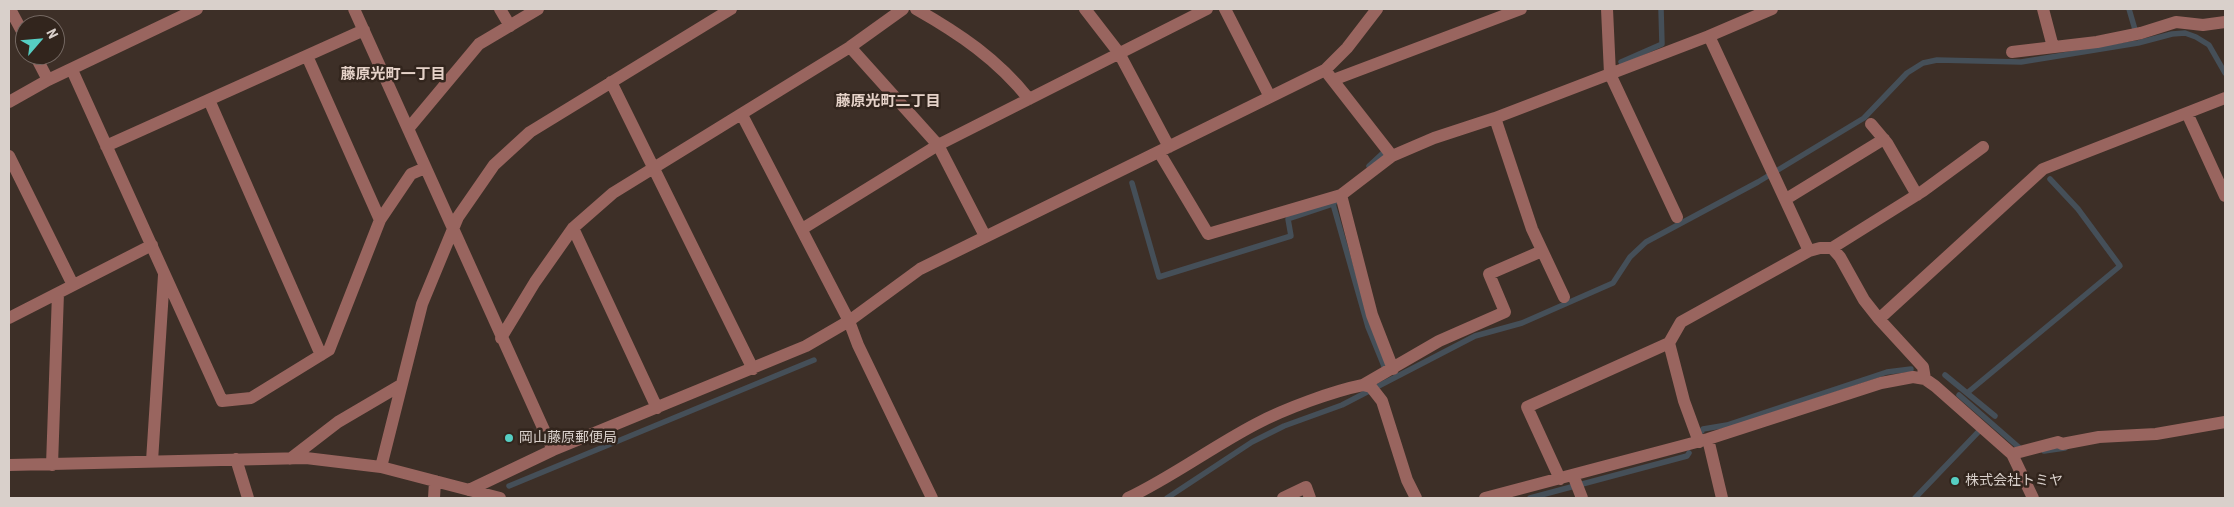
<!DOCTYPE html>
<meta charset="utf-8">
<style>
body{margin:0}
#map{position:relative;width:2234px;height:507px;overflow:hidden;background:#3d2f27;font-family:"Roboto Condensed",sans-serif}
canvas{display:block}
.frame{position:absolute;inset:0;border:10px solid #d9d0cb;pointer-events:none}
.north{position:absolute;left:15px;top:15px;width:50px;height:50px;box-sizing:border-box;background:#32251d;border:1px solid #756963;border-radius:50%;rotate:63deg;font-size:14px;font-weight:700;line-height:20px;text-align:center;color:#d9d0cb}
.north::after{content:'';display:block;margin:auto;width:18px;height:22px;background:#56cec3;clip-path:polygon(50% 0,100% 100%,50% 72%,0 100%)}
</style>
<div id="map">
<canvas width="2234" height="507"></canvas>
<div class="frame"></div>
<div class="north">N</div>
</div>
<script>
const ctx = document.querySelector('canvas').getContext('2d');
ctx.lineJoin = 'round';
function strokePath(path, color, width, dash) {
  ctx.strokeStyle = color;
  ctx.lineWidth = width;
  ctx.lineCap = dash ? 'butt' : 'round';
  ctx.setLineDash(dash || []);
  ctx.stroke(path);
}
function label(font, color, halo, rows, align = 'center') {
  ctx.font = font + ' "Roboto Condensed","Noto Sans JP",sans-serif';
  ctx.lineWidth = 5;
  ctx.setLineDash([]);
  ctx.textBaseline = 'middle';
  ctx.strokeStyle = halo;
  ctx.fillStyle = color;
  for (const [text, x, y, turn = 0] of rows) {
    ctx.save();
    ctx.translate(x, y);
    ctx.rotate((+turn || 0) * Math.PI / 180);
    ctx.textAlign = isNaN(turn) ? turn : align;
    if (halo) ctx.strokeText(text, 0, 0);
    ctx.fillText(text, 0, 0);
    ctx.restore();
  }
}
strokePath(new Path2D(`
 M2129 9 2136 33
 M1621 62 1662 44 1661 9
 M1369 166 1384 152
 M1132 183 1159 277 1291 236 1288 219 1333 204
 M1335 202 1333 204 1368 327 1386 371
 M1945 375 1995 416
 M1967 393 2120 266 2078 209 2050 179
 M1959 395 2022 450
 M1702 431 1703 429 1727 425 1887 372 1911 369
 M2044 451 2065 448
 M509 486 814 360
 M1167 498 1252 442 1284 426 1342 405 1475 336 1522 323 1613 283 1630 257 1646 242 1758 182 1864 118 1907 73 1923 63 1937 60 2021 62 2138 43 2172 34 2185 33 2196 37 2209 45 2225 73
 M1530 498 1687 456 1689 453
 M1915 498 1982 428`), '#454f58', 5.5);
strokePath(new Path2D(`
 M10 9 25 37
 M354 9 553 450
 M500 9 510 26
 M916 9C960 34 997 59 1029 99
 M1085 9 1119 53 1169 147
 M1225 9 1270 97
 M1607 9 1610 74 1677 217
 M2043 9 2053 47
 M1709 36 1809 251
 M850 47 938 145 985 236
 M2012 52 2097 42 2141 33 2176 22 2203 25 2225 22
 M35 55 48 80
 M307 56 380 220
 M72 70 222 401 251 398 329 350 380 220 411 174 425 168
 M1328 74 1392 156
 M1333 80 1521 9
 M611 82 753 369
 M209 100 321 355
 M9 102 48 80 197 9
 M2187 113 2225 196
 M742 115 849 321 858 345 932 498
 M1495 118 1532 229 1564 297
 M1871 124 1887 143 1917 195
 M408 129 479 44 538 9
 M106 146 364 30
 M1159 152 1208 234 1341 195
 M9 156 73 285
 M1786 199 1884 139
 M573 228 657 408
 M802 229 938 145 1207 9
 M1832 248 1923 191 1983 147
 M9 318 152 245
 M1879 319 2043 169 2225 98
 M501 338 535 282 573 228 613 193 850 47 903 9
 M1669 343 1684 401 1699 442
 M1393 369 1372 315 1341 195 1392 156 1434 138 1495 118 1709 36 1772 9
 M1363 385 1439 341 1505 312 1489 274 1542 251
 M1708 439 1722 498
 M2012 454 2058 442 2062 444 2099 437 2156 434 2225 422
 M236 459 248 498
 M290 459 338 422 401 385
 M152 461 164 275
 M9 465 306 458 381 467 500 498
 M52 465 58 293
 M381 467 422 304 458 217 494 165 530 132 731 9
 M1573 475 1582 498
 M1560 479 1527 407 1669 343 1681 322 1809 251 1820 248H1832L1840 257 1864 300 1879 319 1923 367 1925 379
 M469 490 553 450 806 346 849 321 920 269 1325 70 1347 48 1377 9
 M434 498 435 481
 M1128 498C1172 477 1212 447 1256 424 1284 409 1333 391 1363 385L1371 387 1382 401 1407 480 1416 498
 M1283 498 1306 487 1310 498
 M1485 498 1708 439 1881 383 1913 377 1925 379 1935 386 2012 454 2033 498`), '#99655f', 12);
for (const [x, y, r, color] of [
 [509,438,5,"#56cec3"],
 [1955,481,5,"#56cec3"]
]) {
  const dot = new Path2D();
  dot.arc(x, y, r, 0, 2 * Math.PI);
  ctx.fillStyle = color;
  ctx.fill(dot);
  strokePath(dot, '#32251d', 2);
}
label('14px', '#d9d0cb', '#32251d', [
 ["岡山藤原郵便局",519,438],
 ["株式会社トミヤ",1965,481]
], 'left');
label('bold 15px', '#e5d2c8', '#32251d', [
 ["藤原光町一丁目",393,75],
 ["藤原光町二丁目",888,102]
]);
</script>
